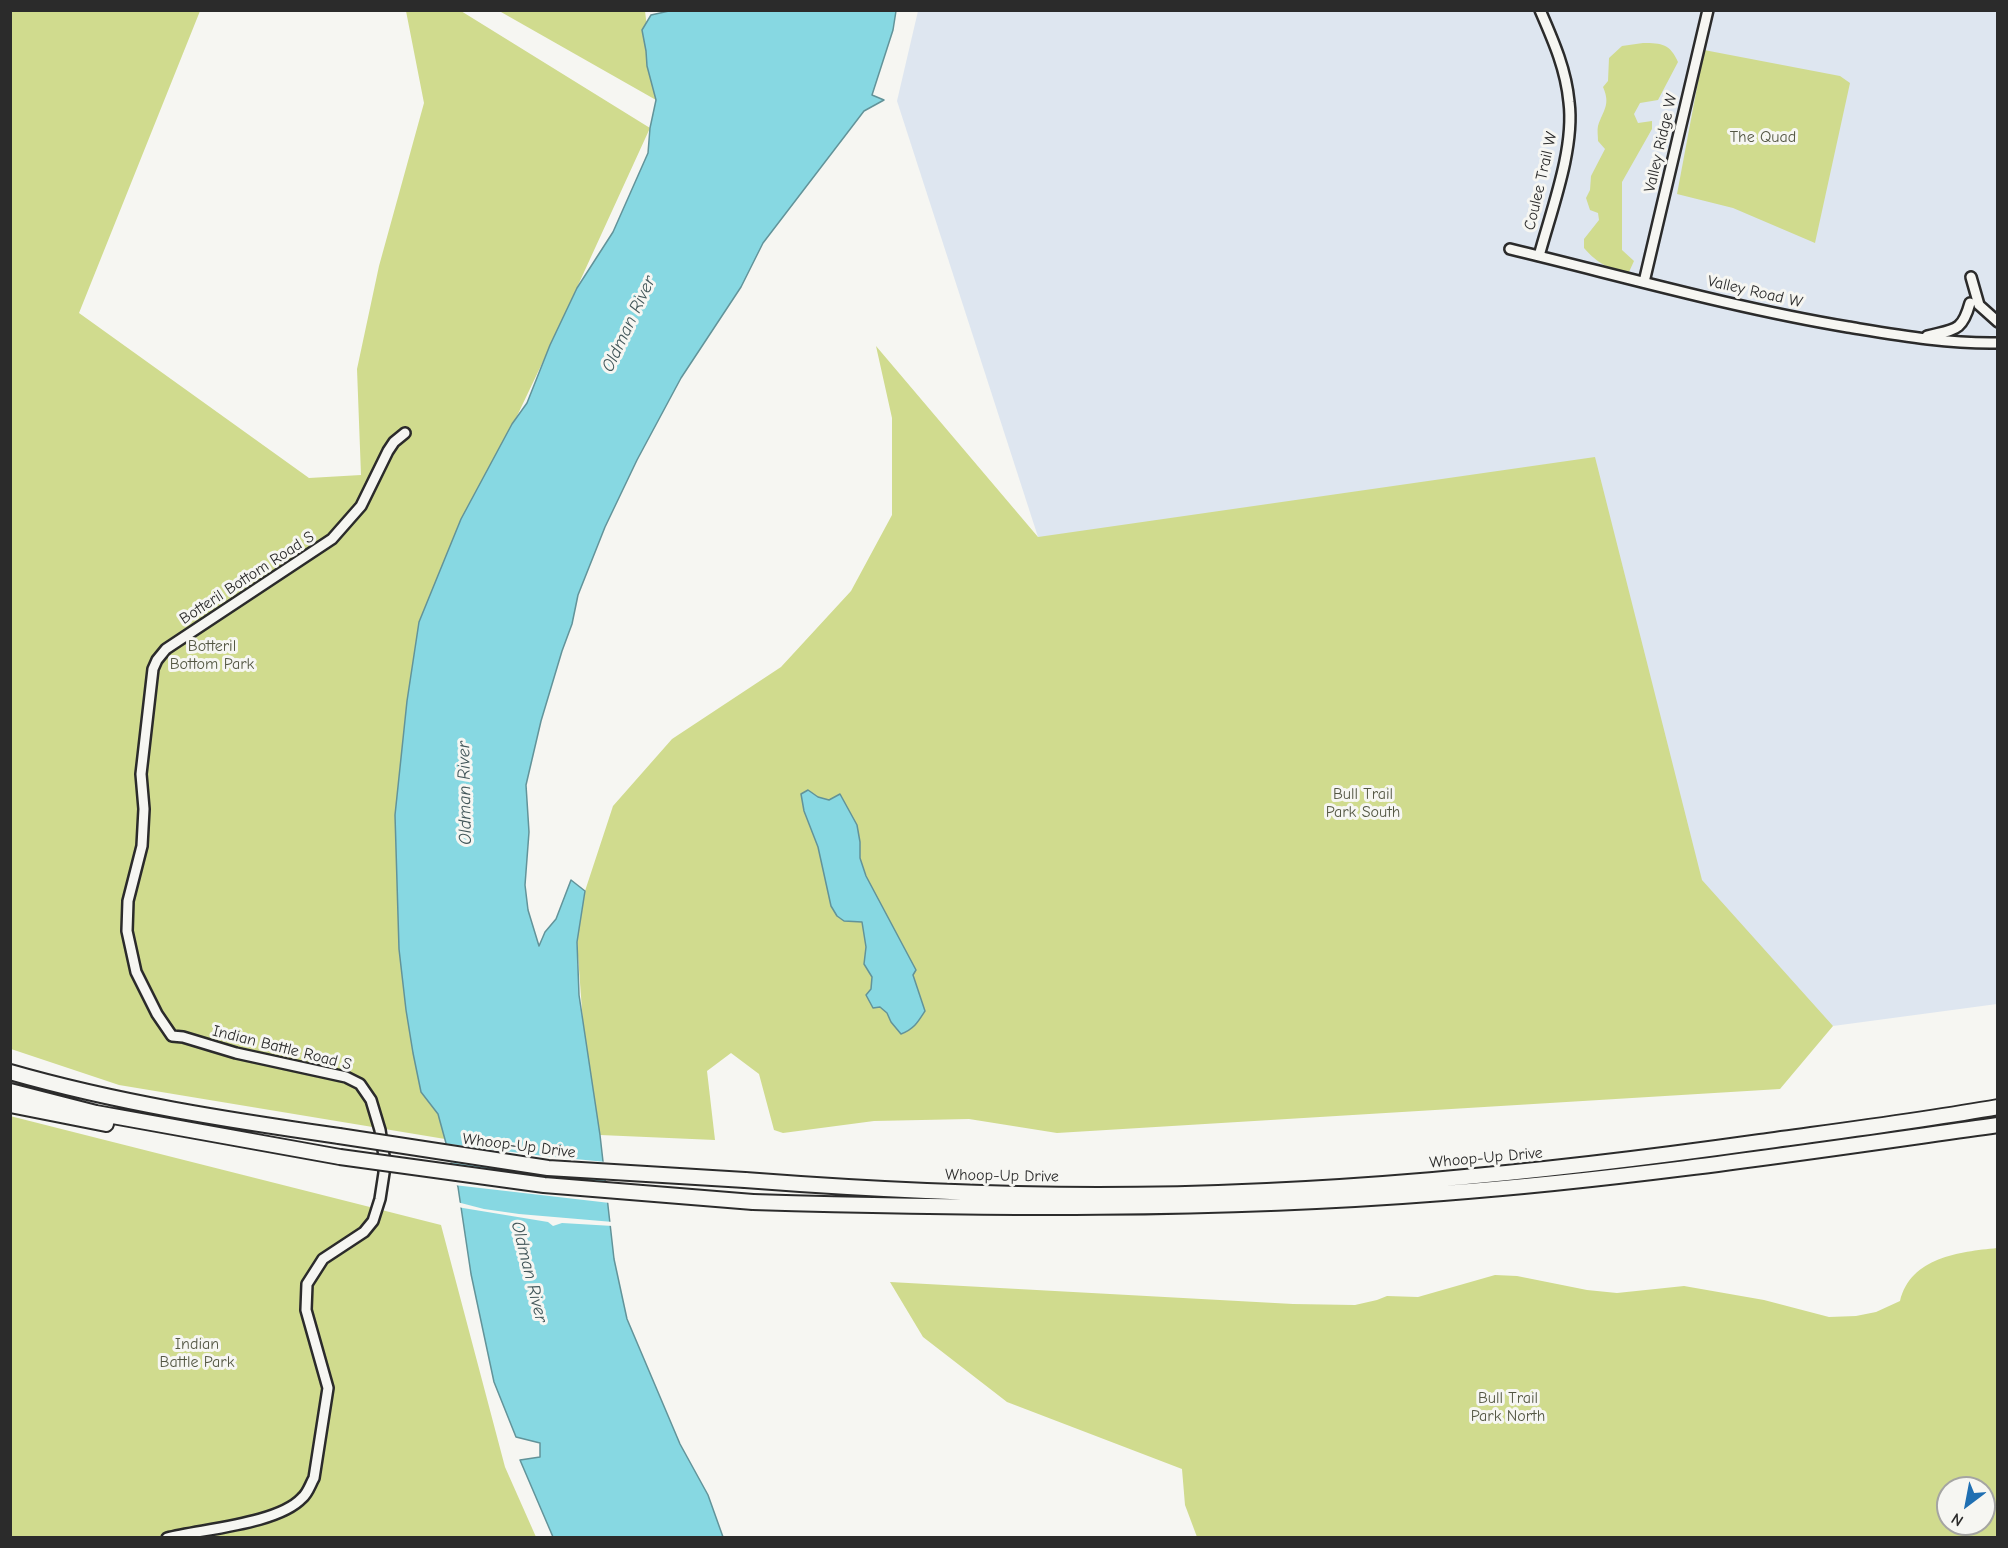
<!DOCTYPE html>
<style>
body{margin:0}
#map{position:relative;width:2008px;height:1548px;overflow:hidden;background:#f6f6f2;font-family:"Comic Neue",sans-serif}
canvas{display:block}
.frame{position:absolute;inset:0;border:12px solid #2b2b2b;pointer-events:none}
.north{position:absolute;left:1936px;top:1476px;width:60px;height:60px;box-sizing:border-box;background:#f6f6f2;border:2px solid #a5a5a2;border-radius:50%;rotate:212deg;font-size:16px;font-weight:700;line-height:24px;text-align:center;color:#2b2b2b}
.north::after{content:'';display:block;margin:auto;width:21px;height:27px;background:#1f6fb2;clip-path:polygon(50% 0,100% 100%,50% 72%,0 100%)}
</style>
<div id="map">
<canvas width="2008" height="1548"></canvas>
<div class="frame"></div>
<div class="north">N</div>
</div>
<script>
const ctx = document.querySelector('canvas').getContext('2d');
ctx.lineJoin = 'round';
function paint(path, color) {
  ctx.fillStyle = color;
  ctx.fill(path, 'evenodd');
}
function strokePath(path, color, width, dash) {
  ctx.strokeStyle = color;
  ctx.lineWidth = width;
  ctx.lineCap = dash ? 'butt' : 'round';
  ctx.setLineDash(dash || []);
  ctx.stroke(path);
}
function label(font, color, halo, rows, align = 'center') {
  ctx.font = font + ' "Comic Neue",sans-serif';
  ctx.lineWidth = 6;
  ctx.setLineDash([]);
  ctx.textBaseline = 'middle';
  ctx.strokeStyle = halo;
  ctx.fillStyle = color;
  for (const [text, x, y, turn = 0] of rows) {
    ctx.save();
    ctx.translate(x, y);
    ctx.rotate((+turn || 0) * Math.PI / 180);
    ctx.textAlign = isNaN(turn) ? turn : align;
    if (halo) ctx.strokeText(text, 0, 0);
    ctx.fillText(text, 0, 0);
    ctx.restore();
  }
}
paint(new Path2D(`
 M918 11H1997V1004L1833 1026 1038 537 897 101Z`), '#dee6f0');
paint(new Path2D(`
 M11 11H200L79 313 309 478 361 475 357 369 379 266 424 103 406 11H461L650 128 547 353 419 622 400 961 445 1139 119 1085 11 1049Z
 M499 11H645L656 100 501 12Z
 M1643 43C1662 43 1670 44 1678 62L1658 100 1640 103 1634 114 1638 123 1652 121V129L1622 182V250L1634 261 1629 272C1608 268 1599 265 1584 248V239L1599 220 1598 213 1590 210 1586 198 1590 190 1591 176 1605 149 1598 141C1598 136 1597 130 1598 126 1603 110 1611 105 1603 87L1608 81 1609 58 1622 46Z
 M1704 50 1840 76 1850 83 1815 243 1733 208 1677 194Z
 M876 346 1038 537 1595 457 1702 880 1833 1026 1780 1089 1057 1133 969 1119 874 1121 783 1133 774 1130 759 1074 731 1053 707 1071 715 1140 600 1135 584 1037 577 942 585 891 613 806 672 739 781 667 851 591 892 515V418Z
 M10 1116 441 1225 505 1467 536 1537H11Z
 M1997 1248V1538L1197 1537 1185 1505 1182 1469 1007 1402 923 1337 890 1282 1293 1304 1355 1305 1377 1300 1387 1296 1418 1297 1495 1275 1517 1276 1587 1290 1617 1293 1684 1286 1764 1300 1829 1317 1856 1316 1876 1312 1900 1301C1911 1257 1959 1252 1997 1248ZM1948 1488H1984V1524H1948Z`), '#d0db8e');
const water = new Path2D(`
 M669 11H896L893 30 872 95 884 100 864 111 763 243 741 287 681 378 637 460 605 527 578 595 572 624 562 651 541 721 526 785 529 832 525 885 528 910 539 946 545 932 556 919 571 880 585 891 577 942 579 995 600 1135 614 1259 627 1319 680 1444 708 1495 723 1537H553L520 1460 540 1457V1443L516 1437 494 1382 471 1274 458 1187 438 1114 421 1092 413 1053 406 1010 399 949 395 815 407 701 419 622 461 519 512 424 527 403 550 345 577 288 613 232 648 153 650 128 656 100 647 66 646 51 642 30 651 15Z
 M808 790 818 797 829 800 840 794 857 825 860 842V858L866 876 916 970 913 975 925 1011C918 1022 914 1029 901 1034L891 1022 887 1013 880 1007 873 1008 866 995 871 989 872 977 864 964 866 947 862 922 844 921 837 916 831 906 818 847 804 811 801 794Z`);
paint(water, '#87d8e2');
strokePath(water, '#629399', 1.5);
paint(new Path2D(`
 M442 1143 544 1156 606 1162 608 1180 562 1177 448 1162Z
 M448 1165 521 1175 608 1183 610 1203 454 1185Z
 M457 1202 484 1209 519 1214 613 1222V1226L562 1223 553 1226 548 1222 463 1208 458 1207Z`), '#f6f6f2');
const minor = new Path2D(`
 M1510 249C1622 276 1734 308 1848 327 1897 335 1947 344 1998 343
 M1539 256C1551 211 1575 149 1569 102 1566 69 1553 40 1540 10
 M1971 277 1979 305 1998 322
 M1644 282 1708 10
 M1927 336C1955 329 1962 332 1970 303
 M167 1538C202 1529 278 1524 302 1498 308 1493 310 1485 314 1478L328 1388 306 1310 307 1284 323 1259 364 1232 373 1221 380 1199 384 1173V1156L380 1130 371 1100 360 1084 346 1077 236 1053 183 1037 172 1036 157 1014 136 972 127 931 128 901 142 846 144 809 141 774 153 669 157 660 166 649 332 539 361 506 388 451 394 442 405 433`);
const highway = new Path2D(`
 M10 1072C118 1103 228 1120 339 1136
 M10 1091 96 1113 340 1157
 M10 1105 106 1124
 M745 1180C863 1189 980 1195 1098 1195 1320 1195 1541 1173 1760 1142 1839 1131 1919 1121 1998 1107
 M753 1202C983 1209 1214 1211 1443 1193 1629 1179 1813 1151 1998 1125`);
strokePath(minor, '#2b2b2b', 14);
strokePath(highway, '#2b2b2b', 18);
strokePath(minor, '#f6f6f2', 9);
strokePath(highway, '#f6f6f2', 14);
const highwayBridge = new Path2D(`
 M339 1136 548 1168 745 1180
 M340 1157 544 1185 753 1202`);
strokePath(highwayBridge, '#2b2b2b', 18, []);
strokePath(highwayBridge, '#f6f6f2', 14);
label('16px', '#545744', '#f6f6f2', [
 ["The Quad",1763,137],
 ["Botteril",212,646],
 ["Bottom Park",212,664],
 ["Bull Trail",1363,794],
 ["Park South",1363,812],
 ["Indian",197,1344],
 ["Battle Park",197,1362],
 ["Bull Trail",1508,1398],
 ["Park North",1508,1416]
]);
label('16px', '#2b2b2b', '#f6f6f2', [
 ["Valley Ridge W",1661,143,-77],
 ["Coulee Trail W",1541,181,-77],
 ["Valley Road W",1755,292,13],
 ["Botteril Bottom Road S",247,578,-33],
 ["Indian Battle Road S",282,1048,14],
 ["Whoop-Up Drive",519,1146,7],
 ["Whoop-Up Drive",1486,1158,-5],
 ["Whoop-Up Drive",1002,1176,1]
]);
label('italic 18px', '#425659', '#f6f6f2', [
 ["Oldman River",629,324,-65],
 ["Oldman River",465,793,-91],
 ["Oldman River",529,1272,76]
]);
</script>
